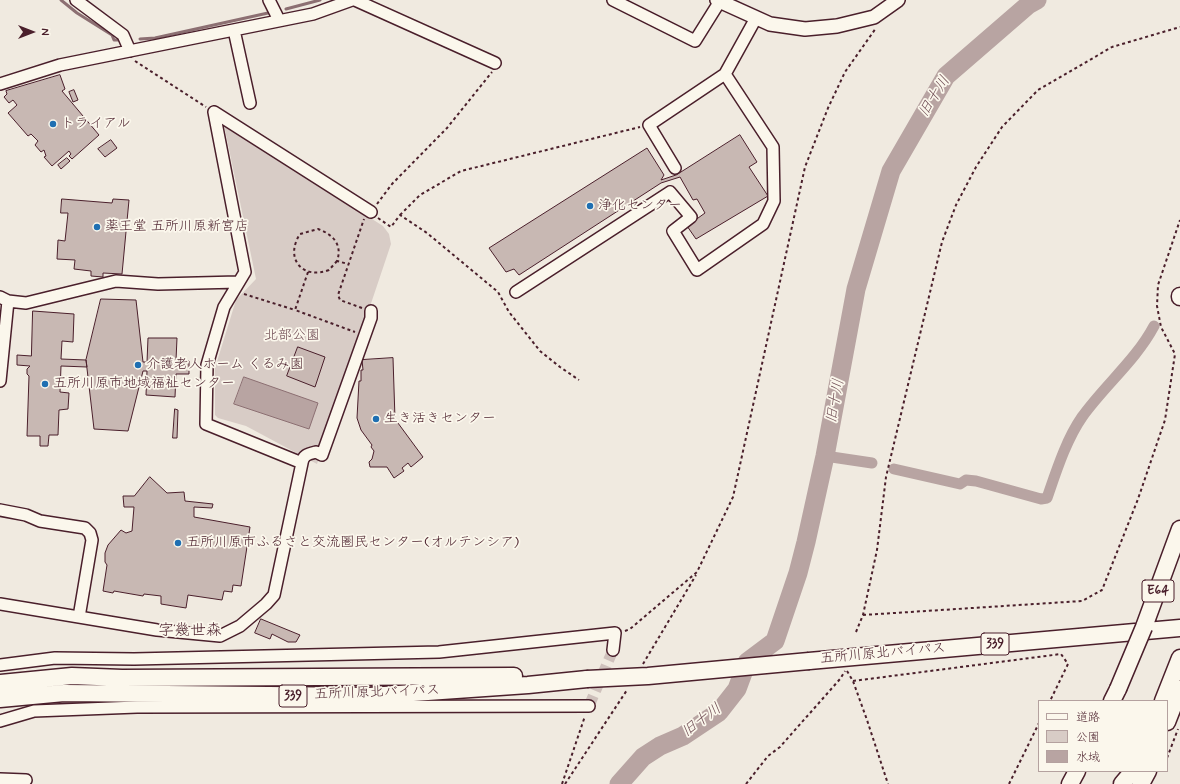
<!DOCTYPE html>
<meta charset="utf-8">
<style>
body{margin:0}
#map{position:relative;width:1180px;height:784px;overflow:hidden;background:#f0eae0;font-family:Mynerve,"Klee One",sans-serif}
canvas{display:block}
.legend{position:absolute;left:1038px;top:700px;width:130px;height:72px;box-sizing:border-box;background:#fbf7ec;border:1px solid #b4a19f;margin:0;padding:5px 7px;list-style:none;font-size:12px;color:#4a1f2b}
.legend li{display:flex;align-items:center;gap:8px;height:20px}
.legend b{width:20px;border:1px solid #b4a19f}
.north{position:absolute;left:12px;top:12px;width:40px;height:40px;-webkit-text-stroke:3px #fbf7ec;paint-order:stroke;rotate:90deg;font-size:11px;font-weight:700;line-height:16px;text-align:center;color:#4a1f2b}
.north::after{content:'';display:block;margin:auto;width:14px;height:18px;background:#4a1f2b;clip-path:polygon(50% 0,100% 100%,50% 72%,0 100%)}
</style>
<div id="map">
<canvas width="1180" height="784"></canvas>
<ul class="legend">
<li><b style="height:5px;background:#fbf7ec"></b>道路</li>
<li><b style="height:11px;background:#d8ccc6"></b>公園</li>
<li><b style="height:11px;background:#b8a4a2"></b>水域</li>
</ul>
<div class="north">N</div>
</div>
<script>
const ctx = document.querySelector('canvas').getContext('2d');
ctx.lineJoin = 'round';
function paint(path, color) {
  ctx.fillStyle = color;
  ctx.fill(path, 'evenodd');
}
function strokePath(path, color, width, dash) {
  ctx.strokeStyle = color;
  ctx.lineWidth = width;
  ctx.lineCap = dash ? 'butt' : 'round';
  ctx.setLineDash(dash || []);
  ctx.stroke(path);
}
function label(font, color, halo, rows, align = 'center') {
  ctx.font = font + ' Mynerve,"Klee One",sans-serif';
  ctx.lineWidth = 3.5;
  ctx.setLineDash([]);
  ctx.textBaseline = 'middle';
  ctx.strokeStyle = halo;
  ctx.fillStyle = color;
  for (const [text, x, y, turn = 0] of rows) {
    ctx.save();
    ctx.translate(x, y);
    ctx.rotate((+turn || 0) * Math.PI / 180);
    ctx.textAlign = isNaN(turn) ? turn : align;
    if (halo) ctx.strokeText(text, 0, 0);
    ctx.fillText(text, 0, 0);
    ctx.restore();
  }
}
paint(new Path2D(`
 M224 125 383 226 389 234 391 244 317 464 246 426 218 418 215 415V368L236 300 256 279Z`), '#d8ccc6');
const water = new Path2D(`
 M244 377 318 403 309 429 234 404Z`);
paint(water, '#b8a4a2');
strokePath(water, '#8c6f72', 1);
strokePath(new Path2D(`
 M61 0 77 13 112 35 114 40H123
 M286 9 320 0
 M140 39 155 38 268 13`), '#8c6f72', 3);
strokePath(new Path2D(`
 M825 456 872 463
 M894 469 960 484 966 480 976 481 1041 499 1047 498C1056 472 1066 440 1082 417 1104 386 1136 360 1154 326`), '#b8a4a2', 11);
strokePath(new Path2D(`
 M619 784 643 757 660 746 683 736 719 712 737 689 747 662 775 641 798 573 806 542 825 456 856 289 891 171 946 76 1028 5 1037 0`), '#b8a4a2', 19);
const building = new Path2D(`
 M60 75 65 89 62 91 99 135 72 159 69 156 71 154 69 151 52 166 44 157 46 156 44 150 41 152 35 145 38 141 31 134 28 136 8 113 17 105 13 100 9 103 4 97 7 94 6 91Z
 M74 90 78 100 73 102 69 92Z
 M740 135 757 162 749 167 768 196 696 239 687 226 705 213 697 199 693 200 680 177 661 183 519 275 514 269 506 272 489 248 647 148 664 175 661 180 676 175Z
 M111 140 117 148 105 157 98 149Z
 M67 158 70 161 61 169 58 165Z
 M62 199 112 203 113 199 129 200 122 274 103 273V277L91 276V271L74 269 75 260 57 259 58 240 65 241 68 213H61Z
 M101 299 136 300 143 362H147L148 338H177L176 360 189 361V374H176L175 397 146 395 147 371H143L128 431 94 429 86 360Z
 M33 311 74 314 73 342 62 341 61 359 86 360 87 367 61 366 60 392 69 393 68 409 59 410 58 435H49L48 446H40V436H27L29 376 27 374V369L30 366 17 365V355L31 356Z
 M298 347 325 357 315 387 287 376Z
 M393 358 395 419 423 457 411 467 408 463 402 468 404 471 394 478 387 467H370L369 462 372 459 374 451 371 447 372 445 361 430 357 418 359 381H361V370H363L362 360Z
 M175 409 178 410 177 438H173Z
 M150 477 167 493 184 492 185 501 213 504 212 508 194 507V517L250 527 241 586 233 585 232 592 224 591 222 600 188 595 186 608 161 604V596L144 594 143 596 114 591 113 593 103 591 107 565 105 562V553L108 545 121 530 126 533 132 531 134 507H124L123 496H134Z
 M261 619 300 635 296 642H288L272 634 270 639 255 633Z`);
paint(building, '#c8b8b3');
strokePath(building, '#4a1f2b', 1);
strokePath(new Path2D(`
 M589 706 613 650`), '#cfc1bc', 11, [11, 5.5]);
const minor = new Path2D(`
 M76 0 123 35 130 51
 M269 0 279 20
 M355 0 495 63
 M613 0 695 41 720 1
 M234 30 250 103
 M0 84 60 65 313 14 352 0
 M214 112 371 212
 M675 168 649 125 725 74
 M516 292 670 192 691 217 673 231 697 270 763 224 774 201 773 147 725 74 756 18
 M0 297 8 301 26 303 116 281 158 284 238 282
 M0 381 8 301
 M302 463C303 455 308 454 316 452L322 455 371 318V311
 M0 510 26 515 40 521 85 528 90 533 92 540 79 617
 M0 604 157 630 220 636 240 626 266 604 274 595 302 463 206 424 207 365 224 307 245 272 214 112
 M0 665 55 658 134 659 439 652 615 633 613 650
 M0 721 34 711 137 707 589 706
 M0 779 26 780`);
const major = new Path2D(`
 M717 0 770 24 805 29 837 26 874 17 898 0`);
const highway = new Path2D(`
 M1180 296V297
 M1144 627 1180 529
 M809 661 1180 628
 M0 683 72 676 122 678 514 676
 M0 699 64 693 370 696 528 685 587 679
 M1112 701 1118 689
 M1163 701 1180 658
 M1167 722 1180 689
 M1070 784 1077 771
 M1122 784 1133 771
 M1141 784 1148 771`);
strokePath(minor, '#4a1f2b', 14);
strokePath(major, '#4a1f2b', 16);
strokePath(highway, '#4a1f2b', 19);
strokePath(new Path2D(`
 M135 61 206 107
 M377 204 392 184 447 128 492 72
 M400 215 420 195 461 171 640 127
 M378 218 391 227 400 215 427 233 498 292 509 312 540 351 560 367 579 380
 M337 261 329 270C303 280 284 259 300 234L318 229C332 234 343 244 337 261L348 264
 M308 272 295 310 355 332
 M244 294 295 310
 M362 308 340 300 338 295 364 219
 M863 615 1082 601 1102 590 1138 499 1165 420 1175 354 1161 327 1157 306 1158 285 1180 220
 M625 631 630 629 697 572 733 497 805 167 828 108 845 72 876 28
 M856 632 863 615 877 550 886 477 942 242 956 205 976 167 1002 127 1038 90 1112 47 1180 27
 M643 664 696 575
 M847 671 853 681 867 720 888 784
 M853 681 1061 654 1068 664 1050 701
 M1167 758 1178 729
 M562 784 585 716
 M565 784 627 690
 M746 784 768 756 780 747 840 679 845 671
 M1009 784 1039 723`), '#4a1f2b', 2, [3, 3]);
strokePath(minor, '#fbf7ec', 11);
strokePath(major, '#fbf7ec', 13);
strokePath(highway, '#fbf7ec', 16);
const highwayBridge = new Path2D(`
 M587 679 648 676 809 661
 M1118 689 1144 627`);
strokePath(highwayBridge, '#4a1f2b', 19, []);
strokePath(highwayBridge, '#fbf7ec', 16);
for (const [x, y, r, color] of [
 [53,124,4,"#1f6fb2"],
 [590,206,4,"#1f6fb2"],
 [97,227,4,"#1f6fb2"],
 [138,365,4,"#1f6fb2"],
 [45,384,4,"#1f6fb2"],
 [376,419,4,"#1f6fb2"],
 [178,543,4,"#1f6fb2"]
]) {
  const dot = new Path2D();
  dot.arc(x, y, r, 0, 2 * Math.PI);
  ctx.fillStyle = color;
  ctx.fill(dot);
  strokePath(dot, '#fbf7ec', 1.5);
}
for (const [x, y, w] of [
 [1158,591,32],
 [995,644,28],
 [293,696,28]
]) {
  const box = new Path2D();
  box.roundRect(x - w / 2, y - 11, w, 22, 3);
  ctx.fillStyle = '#fbf7ec';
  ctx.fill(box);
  strokePath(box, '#4a1f2b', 1);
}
label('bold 13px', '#4a1f2b', null, [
 ["E64",1158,591],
 ["339",995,644],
 ["339",293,696]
]);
label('14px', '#4a1f2b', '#fbf7ec', [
 ["トライアル",61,124],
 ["浄化センター",598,206],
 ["薬王堂 五所川原新宮店",105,227],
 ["介護老人ホーム くるみ園",146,365],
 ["五所川原市地域福祉センター",53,384],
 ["生き活きセンター",384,419],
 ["五所川原市ふるさと交流圏民センター(オルテンシア)",186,543]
], 'left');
label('14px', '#6e4a52', '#fbf7ec', [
 ["北部公園",292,336]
]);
label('14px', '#4a1f2b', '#fbf7ec', [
 ["五所川原北バイパス",883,654,-5],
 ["五所川原北バイパス",377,693,-2]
]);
label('italic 15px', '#704e55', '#fbf7ec', [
 ["旧十川",935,97,-58],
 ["旧十川",836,401,-80],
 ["旧十川",702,721,-37]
]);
label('16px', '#4a1f2b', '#fbf7ec', [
 ["字幾世森",190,632]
]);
</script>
